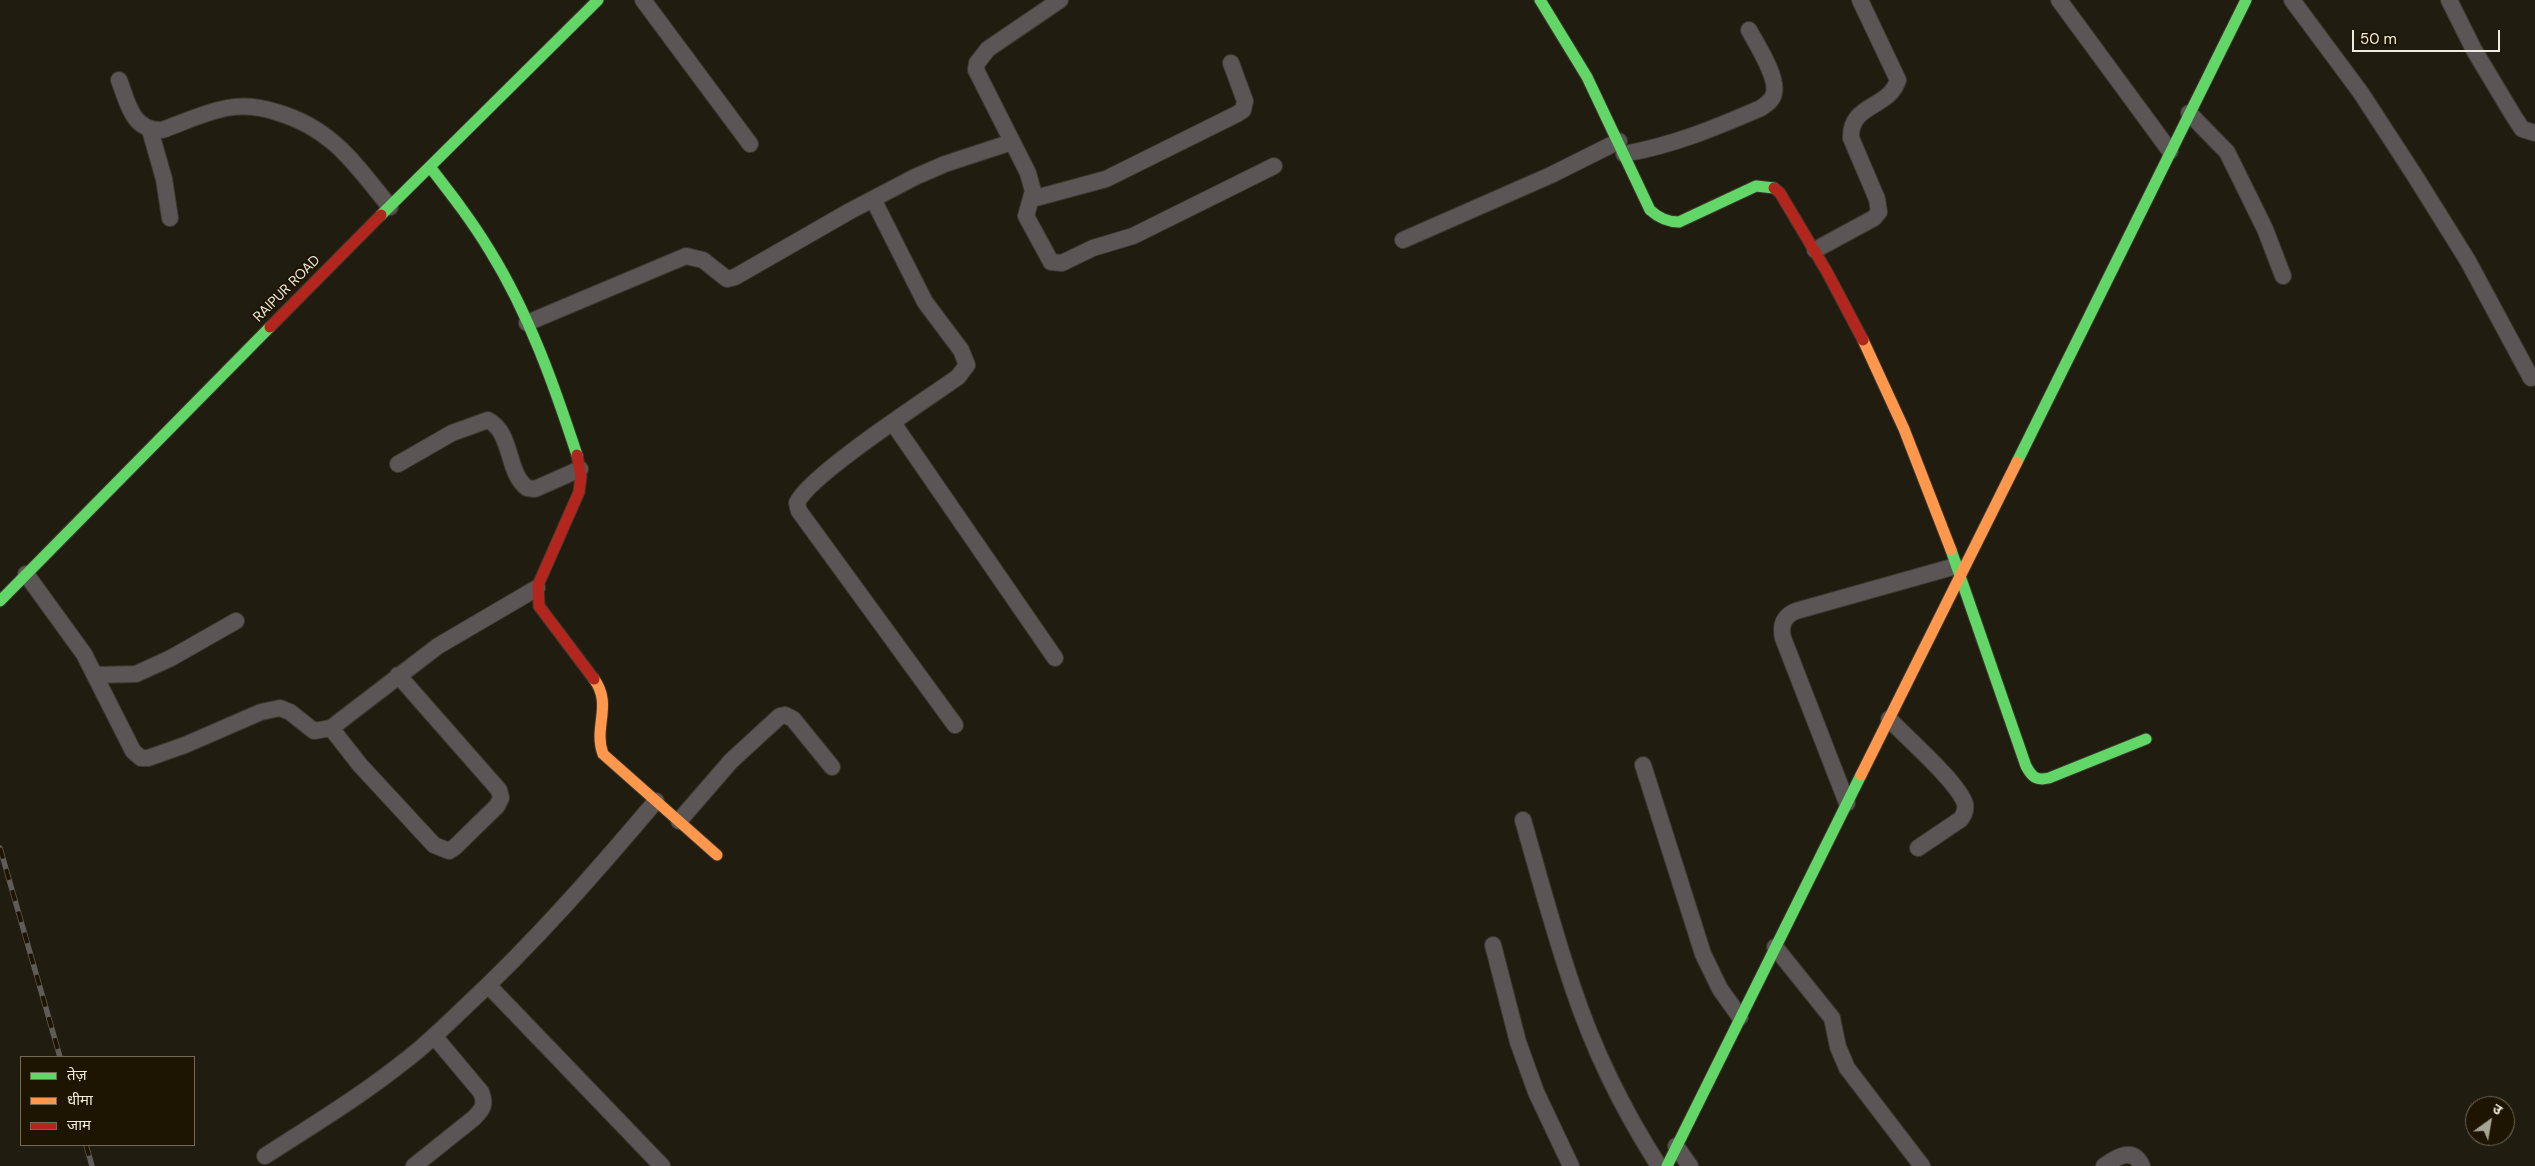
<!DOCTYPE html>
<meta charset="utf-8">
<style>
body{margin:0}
#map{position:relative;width:2535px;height:1166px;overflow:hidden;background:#201c0f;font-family:"DM Sans","Noto Sans Devanagari",sans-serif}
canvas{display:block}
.legend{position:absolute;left:20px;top:1056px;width:175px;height:90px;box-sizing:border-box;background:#1d1502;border:1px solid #716b5a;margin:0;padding:6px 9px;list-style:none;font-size:15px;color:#f0ebdd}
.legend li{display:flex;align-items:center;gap:10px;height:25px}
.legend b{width:25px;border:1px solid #716b5a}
.north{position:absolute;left:2465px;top:1096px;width:50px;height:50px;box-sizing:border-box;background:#1d1502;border:1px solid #716b5a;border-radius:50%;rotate:32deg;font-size:14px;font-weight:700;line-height:20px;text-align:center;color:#f0ebdd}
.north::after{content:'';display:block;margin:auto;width:18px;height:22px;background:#a7a395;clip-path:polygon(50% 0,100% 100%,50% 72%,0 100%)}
.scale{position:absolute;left:2352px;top:30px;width:148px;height:22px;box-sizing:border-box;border:2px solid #f0ebdd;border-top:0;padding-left:6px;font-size:15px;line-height:18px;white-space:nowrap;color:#f0ebdd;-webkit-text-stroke:4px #1d1502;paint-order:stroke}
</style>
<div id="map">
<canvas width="2535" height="1166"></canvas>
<ul class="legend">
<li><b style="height:6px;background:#63d668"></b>तेज़</li>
<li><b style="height:6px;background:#ff974d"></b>धीमा</li>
<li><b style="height:6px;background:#b3261e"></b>जाम</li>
</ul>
<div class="north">उ</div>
<div class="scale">50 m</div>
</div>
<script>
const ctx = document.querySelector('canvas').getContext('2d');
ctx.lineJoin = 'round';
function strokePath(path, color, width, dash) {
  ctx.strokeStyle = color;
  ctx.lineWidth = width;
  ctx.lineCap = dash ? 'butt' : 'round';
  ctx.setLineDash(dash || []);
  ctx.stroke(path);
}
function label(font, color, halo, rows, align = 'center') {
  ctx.font = font + ' "DM Sans",sans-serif';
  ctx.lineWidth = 4;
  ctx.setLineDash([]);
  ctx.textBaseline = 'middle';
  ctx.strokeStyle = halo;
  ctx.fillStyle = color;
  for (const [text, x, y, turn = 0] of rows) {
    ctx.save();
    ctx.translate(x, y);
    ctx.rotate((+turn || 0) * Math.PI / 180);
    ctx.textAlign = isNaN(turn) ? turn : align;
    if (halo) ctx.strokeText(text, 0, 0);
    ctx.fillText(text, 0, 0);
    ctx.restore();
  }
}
const street = new Path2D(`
 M643 0 750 144
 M1060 0 988 49 977 63 976 70 1028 173 1033 191 1026 216 1051 262 1062 263 1093 248 1133 236 1274 166
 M2059 0 2170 151
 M2292 0 2361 93 2415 176 2468 261 2531 378
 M2449 0 2474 50 2513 115 2522 129 2535 133
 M119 80C128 103 132 131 162 130 182 123 205 112 227 108 243 105 260 107 276 112 332 128 355 164 390 207
 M2189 113 2227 152 2265 229 2283 276
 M150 130 164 179 170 218
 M1624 154C1674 145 1715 128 1761 108 1767 104 1773 100 1774 93 1778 77 1757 45 1749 30
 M873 199 925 302 961 350 967 365 958 377C927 399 808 476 797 503L799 511 955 725
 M1032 199 1106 179 1237 114 1243 110 1245 101 1231 63
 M1403 240 1551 175 1619 141
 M1815 250 1874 218 1879 212 1877 199 1851 138C1850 103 1889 109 1898 80L1860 0
 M527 323 686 256 703 260 727 279 735 277 850 211 915 177 945 164 1012 142
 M893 423 1055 658
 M398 464 452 433 488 420C513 433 506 472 527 488L535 489 580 469
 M26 574 84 654 133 751 141 758H148L185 745 261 712 280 708 290 712 314 731 331 728 438 646 537 588
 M96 675 136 674 171 658 236 621
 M1889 719C1906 737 1959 783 1965 804 1966 811 1964 814 1961 819L1918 848
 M331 728 360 765 434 845 449 851 455 847 497 806 501 798 499 790 398 675
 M1643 765 1703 954 1720 989 1740 1017
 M1847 803 1783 638C1780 625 1784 616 1796 611L1956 566
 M1523 820C1539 876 1554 933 1573 988 1594 1051 1623 1110 1659 1166
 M679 821 731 761 780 716 785 715 793 719 832 767
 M1493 945 1518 1042 1536 1092 1571 1166
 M1775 947 1832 1018 1838 1047 1847 1068 1922 1166
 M488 985 662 1166
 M1676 1146 1690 1166
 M265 1156C313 1125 361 1096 406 1060 427 1044 446 1025 465 1007 534 943 595 873 656 801
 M414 1166 474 1118C483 1109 486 1104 481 1092L434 1036
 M2104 1166C2118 1156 2133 1147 2142 1166`);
const fast = new Path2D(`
 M1540 0 1587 77 1650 210C1659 218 1667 222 1679 222L1756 186 1774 188
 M430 167C451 194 472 221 490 251 529 314 554 385 577 455
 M381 215 598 0
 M2017 462 2246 0
 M1951 550 2026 766C2032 777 2036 781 2049 778L2146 739
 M0 601 270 327
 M1667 1166 1861 775`);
const slow = new Path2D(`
 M1863 340 1904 429 1951 550
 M594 679C613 705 593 727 603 754L717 855
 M1861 775 2017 462`);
const jam = new Path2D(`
 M1774 188 1780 193 1827 272 1863 340
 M270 327 381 215
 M577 455 581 476 579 492 538 585 539 606 594 679`);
strokePath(street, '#3b382e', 18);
strokePath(fast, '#3b382e', 13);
strokePath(slow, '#3b382e', 13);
strokePath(jam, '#3b382e', 13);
strokePath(street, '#5b5655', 16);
strokePath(fast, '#63d668', 11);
strokePath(slow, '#ff974d', 11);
strokePath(jam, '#b3261e', 11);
const rail = new Path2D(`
 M0 848 60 1057
 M86 1145 92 1166`);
strokePath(rail, '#5f5b56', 5.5);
strokePath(rail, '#1d1502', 4, [11]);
label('14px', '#f0ebdd', '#1d1502', [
 ["RAIPUR ROAD",287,289,-45]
]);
</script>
